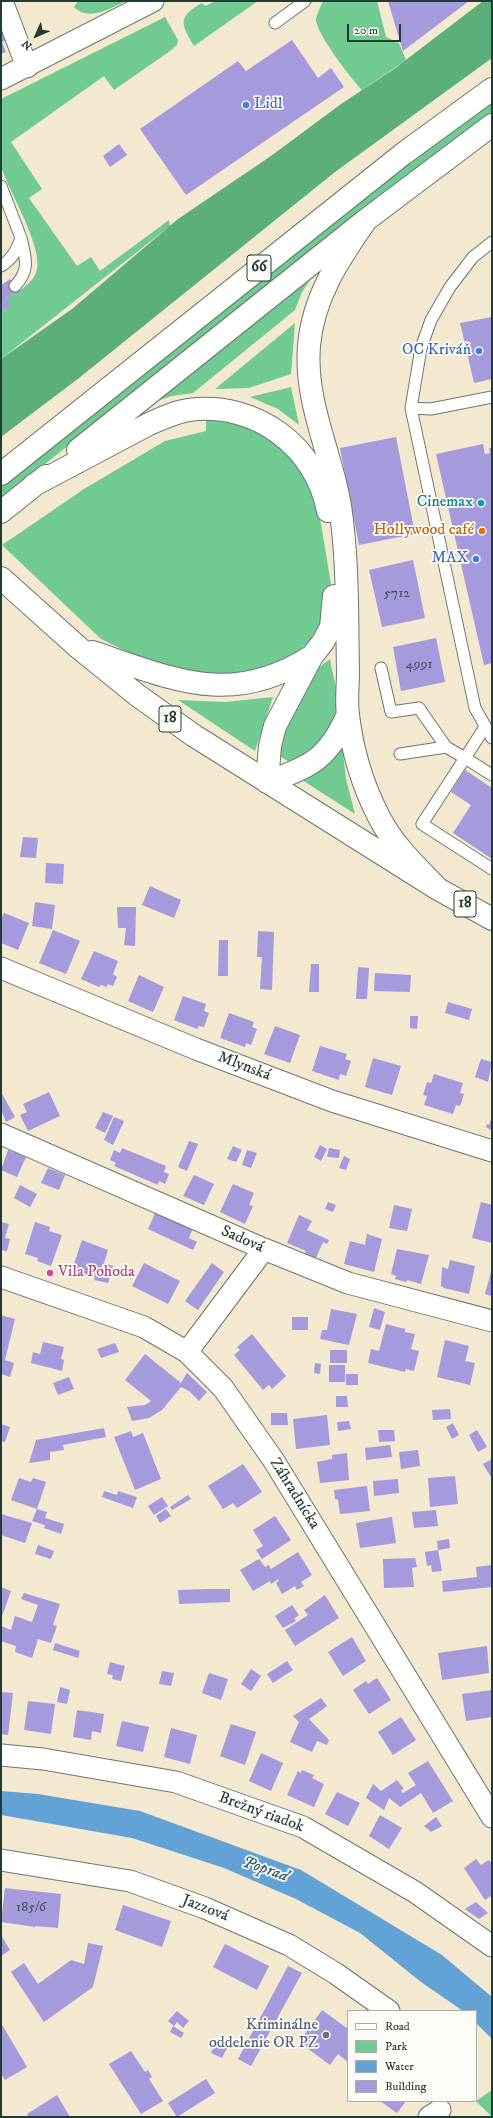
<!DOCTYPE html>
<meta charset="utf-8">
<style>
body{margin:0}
#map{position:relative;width:493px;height:2118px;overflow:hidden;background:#f3e8d0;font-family:"IM FELL DW Pica",serif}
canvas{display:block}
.frame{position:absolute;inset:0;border:2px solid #1f3d34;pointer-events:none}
.legend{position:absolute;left:347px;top:2010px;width:130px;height:92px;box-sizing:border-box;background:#fdfcf7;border:1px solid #a4b0a9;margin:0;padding:5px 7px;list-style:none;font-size:12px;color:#1f3d34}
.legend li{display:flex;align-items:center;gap:8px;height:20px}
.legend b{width:20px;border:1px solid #a4b0a9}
.north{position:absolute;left:16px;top:16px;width:40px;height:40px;-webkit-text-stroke:3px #fdfcf7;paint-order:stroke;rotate:225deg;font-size:11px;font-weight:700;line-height:16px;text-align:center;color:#1f3d34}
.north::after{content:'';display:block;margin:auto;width:14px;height:18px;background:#1f3d34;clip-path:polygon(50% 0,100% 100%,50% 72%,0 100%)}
.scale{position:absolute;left:347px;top:24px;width:54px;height:18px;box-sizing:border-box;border:2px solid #1f3d34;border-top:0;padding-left:5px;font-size:12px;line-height:14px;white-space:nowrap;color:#1f3d34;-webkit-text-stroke:3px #fdfcf7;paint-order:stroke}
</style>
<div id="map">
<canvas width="493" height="2118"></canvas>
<div class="frame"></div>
<ul class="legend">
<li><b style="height:5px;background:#fff"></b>Road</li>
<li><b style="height:11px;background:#70ca91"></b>Park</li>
<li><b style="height:11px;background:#63a2d5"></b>Water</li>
<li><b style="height:11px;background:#a49adc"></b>Building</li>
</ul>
<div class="north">N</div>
<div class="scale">20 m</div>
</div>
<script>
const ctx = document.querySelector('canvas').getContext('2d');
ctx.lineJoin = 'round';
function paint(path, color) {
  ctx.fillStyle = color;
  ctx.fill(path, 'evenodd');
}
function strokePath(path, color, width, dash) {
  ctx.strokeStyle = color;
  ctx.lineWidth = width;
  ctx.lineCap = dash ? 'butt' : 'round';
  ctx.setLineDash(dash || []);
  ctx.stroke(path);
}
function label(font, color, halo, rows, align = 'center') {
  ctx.font = font + ' "IM FELL DW Pica",serif';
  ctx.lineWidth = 3.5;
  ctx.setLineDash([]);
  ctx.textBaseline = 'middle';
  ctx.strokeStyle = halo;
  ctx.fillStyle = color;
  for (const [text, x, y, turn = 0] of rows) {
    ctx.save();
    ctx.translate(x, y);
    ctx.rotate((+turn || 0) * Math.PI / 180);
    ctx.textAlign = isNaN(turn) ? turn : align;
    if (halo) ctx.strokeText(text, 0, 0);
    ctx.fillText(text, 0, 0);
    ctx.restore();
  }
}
paint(new Path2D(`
 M78 1H126C111 8 89 22 74 7Z
 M216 1H258L194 46C181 24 177 17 202 3L205 6Z
 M323 1H377L386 37 399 43 406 60 362 90C352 80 315 32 316 19 317 13 321 6 323 1Z
 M165 17 178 40 177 45 170 51 114 90 104 76 11 142 42 189 29 198 77 266 91 257 100 271 169 220 170 226 1 359V312L11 305 7 298C17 292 29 286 35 275 48 254 9 192 2 169 0 158 1 114 1 99Z
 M492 101V113L338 231 1 499V486L333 221Z
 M311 279 302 292 295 310 193 393 172 396 157 401Z
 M295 323 291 374 249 388 215 389Z
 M291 387 299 425 278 409 250 397Z
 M206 415 256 424 306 468 321 524 331 584 324 618 309 641 288 663 256 673 219 676 179 673 140 658 101 639 2 545 84 489 165 441 206 431Z
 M330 659C332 673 338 690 338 705 338 732 313 750 292 764L277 754 278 738 314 671Z
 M273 697 255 751 178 700 225 702Z
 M342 744 346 779 355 814 302 780Z
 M492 2090V2117L476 2101Z`), '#70ca91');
paint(new Path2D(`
 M483 1H492V58L335 172 79 378 1 437V359L72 309 178 219 271 156 341 104 394 69Z`), '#5cae7b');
paint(new Path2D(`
 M1 1791 38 1794 140 1811 301 1870 442 1955 492 1997V2039L476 2023V2011H463L421 1982 360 1933 296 1899 224 1868 132 1838 1 1815Z`), '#63a2d5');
paint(new Path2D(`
 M388 1H469L403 51Z
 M1 15 11 38 2 42 6 52 1 54Z
 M292 40 318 78 331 68 344 87 186 195 140 129 238 61 246 71Z
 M119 144 127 155 110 167 103 156Z
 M10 279 18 292 7 298 11 305 1 312V285Z
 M492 317V379L474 383 460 323Z
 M396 437 415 534 359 545 340 448Z
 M483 444 485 454 490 453 489 448H492V663L484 665 436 454Z
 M413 560 425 618 382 627 369 570Z
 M436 638 445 682 401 691 393 647Z
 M465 770 492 788V859L453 833 471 805 451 792Z
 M23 837 38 838 36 858 20 857Z
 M46 863 64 864 63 884 45 883Z
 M150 886 181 900 174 918 142 905Z
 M35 902 55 905 52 929 32 926Z
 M117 907H136L135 946 124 945 126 928H118Z
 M4 913 29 923 18 950 1 943V919Z
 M53 930 80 941 66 974 39 963Z
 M258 931 274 932 272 990 260 989 262 957H257Z
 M219 940H228V976H218Z
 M94 951 118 961 113 974 117 977 113 986 108 984 107 987 101 985 99 987 81 979Z
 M311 964H319V992H309Z
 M358 967 369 968 367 999H356Z
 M375 973 411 975 410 992 374 991Z
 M139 975 164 987 153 1012 128 1001Z
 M183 996 206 1004 204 1011 209 1013 204 1027 199 1026 197 1029 174 1020Z
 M448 1002 472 1009 469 1020 445 1013Z
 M229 1013 254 1022 252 1027 257 1029 251 1045 246 1043 245 1047 220 1038Z
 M410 1016H418L417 1029 410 1028Z
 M275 1026 300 1035 290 1063 264 1054Z
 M320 1046 347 1054 345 1059 351 1061 346 1076 340 1074 339 1080 312 1071Z
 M373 1058 401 1066 392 1095 365 1087Z
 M481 1059 492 1062 488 1082 475 1077Z
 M434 1074 463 1083 460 1093 464 1094 460 1106 456 1105 453 1114 424 1105 427 1096 423 1095 427 1082 431 1083Z
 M1 1092 15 1117 6 1122 1 1109Z
 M49 1092 60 1116 28 1131 20 1115 27 1112 23 1104Z
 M103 1112 113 1116 105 1133 95 1128Z
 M492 1116V1131L486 1127 487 1124 489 1125Z
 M114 1117 124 1121 113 1145 104 1140Z
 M189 1141 198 1144 187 1171 178 1167Z
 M320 1145 327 1149 321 1161 314 1157Z
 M233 1146 242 1150 236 1162 227 1159Z
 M122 1148 166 1166 164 1172 169 1174 165 1184 159 1181 158 1185 114 1166 116 1163 110 1160 114 1150 120 1153Z
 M329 1148 340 1150 339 1158 327 1157Z
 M8 1150 26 1157 17 1177 1 1170Z
 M247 1150 257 1153 251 1168 242 1165Z
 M344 1156 350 1159 346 1170 339 1168Z
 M48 1168 65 1175 59 1190 41 1183Z
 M194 1175 214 1184 204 1205 183 1196Z
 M233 1184 254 1193 249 1205 253 1206 245 1224 220 1212Z
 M20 1185 37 1194 30 1207 14 1198Z
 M328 1202 336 1205 333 1212 325 1209Z
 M481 1202 492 1205V1243L472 1238Z
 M394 1205 412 1209 407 1231 389 1228Z
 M156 1211 193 1228 189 1238 197 1242 193 1250 148 1229Z
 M299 1215 312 1221 307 1230 329 1240 327 1244 323 1242 316 1258 305 1253 306 1251 287 1243Z
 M1 1222 9 1224 5 1238 10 1239 7 1251 1 1250Z
 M35 1222 50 1227 49 1231 62 1235 51 1266 37 1261 38 1258 25 1254Z
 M367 1234 382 1239 374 1272 344 1264 350 1241 365 1245Z
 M82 1240 108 1250 104 1263 113 1266 108 1283 94 1280 95 1278 72 1270Z
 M397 1249 429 1255 421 1284 407 1280 406 1282 395 1279 396 1276 391 1274Z
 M450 1260 475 1266 469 1294 444 1288 441 1286 442 1267 448 1269Z
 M144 1263 180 1281 168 1304 132 1286Z
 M212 1263 224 1272 198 1310 185 1301Z
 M491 1272 492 1273V1299L491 1296 485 1294Z
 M374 1308 385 1312 380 1330 369 1327Z
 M331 1309 357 1314 349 1345 320 1339 322 1330H327Z
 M1 1315 15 1319 5 1360 14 1363 10 1377 1 1374Z
 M292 1317H308V1330H292Z
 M386 1324 405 1329V1332L415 1334 411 1349 419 1351 414 1371 406 1369 405 1372 368 1363 371 1349 379 1351Z
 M252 1334 286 1376 272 1389 269 1385 263 1390 234 1355 240 1350 237 1347Z
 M445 1340 469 1346 465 1361 475 1363 470 1385 437 1377Z
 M43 1342 64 1347 61 1359 64 1360 62 1371 31 1363 33 1352 40 1354Z
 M115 1343 119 1352 101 1358 97 1349Z
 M330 1350H347V1363H330Z
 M145 1354 181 1383 187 1373 207 1392 199 1401 189 1391 181 1387 162 1410 149 1418 132 1421 127 1407 145 1405 151 1401 125 1380Z
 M315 1363 321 1364 320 1374 314 1373Z
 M329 1365H345V1382H329Z
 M346 1374H358V1385H346Z
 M69 1377 74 1389 58 1395 53 1383Z
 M336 1396H347L348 1407H336Z
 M450 1409 451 1419 433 1420 432 1410Z
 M271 1413H287L288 1425H271Z
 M327 1415 330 1445 296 1449 293 1419Z
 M349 1421 351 1429 338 1431 337 1422Z
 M453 1423 459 1435 452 1439 446 1427Z
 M1 1424 10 1427 5 1442 1 1441Z
 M104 1428 106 1437 63 1445 64 1450 50 1452V1460L29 1463 36 1440Z
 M378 1430H394L395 1441 379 1442Z
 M477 1430 487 1447 478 1452 469 1435Z
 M131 1431 133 1437 143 1433 161 1479 135 1490 114 1437Z
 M390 1445 392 1457 366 1460 365 1448Z
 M418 1450 420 1466 401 1469 399 1452Z
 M347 1453 349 1480 320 1483 317 1462 332 1459V1455Z
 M492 1459V1479L483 1464Z
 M243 1464 262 1492 237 1508 233 1503 223 1509 208 1486Z
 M455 1476 458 1504 430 1507 428 1478Z
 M19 1478 31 1482 33 1478 46 1482 37 1509 47 1512 45 1518 64 1524 61 1534 44 1528 45 1525 32 1521 37 1509 11 1500Z
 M398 1479 399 1493 374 1496 373 1481Z
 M367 1486 370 1511 340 1514 338 1500 335 1499 334 1490Z
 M104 1491 117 1495 118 1491 137 1497 133 1508 102 1497Z
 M188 1495 191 1499 172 1510 170 1507Z
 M162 1497 168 1506 154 1515 148 1506Z
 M166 1509 171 1516 160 1523 156 1516Z
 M436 1510 438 1526 414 1528 412 1512Z
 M1 1514 32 1523 25 1543 1 1535Z
 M275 1516 291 1540 262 1559 256 1550 263 1546 253 1530Z
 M392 1517 396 1543 360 1548 356 1523Z
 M449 1539 450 1548 438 1550 442 1571 432 1572 431 1565 427 1566 425 1552 438 1550 437 1541Z
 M38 1545 54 1551 51 1559 35 1554Z
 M298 1552 312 1575 301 1582 304 1586 297 1590 295 1586 282 1594 276 1583 279 1581 278 1579 271 1584 270 1581 253 1591 240 1570 259 1559 265 1567 269 1565 271 1569Z
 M415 1558 417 1567 412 1568 414 1587 384 1588 383 1559Z
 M492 1565V1587L443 1592 442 1581 477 1577 476 1567Z
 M1 1587 11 1591 1 1619Z
 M209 1589H230V1602L179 1604 178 1590Z
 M24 1593 60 1604 53 1625 57 1626 51 1643 38 1639 32 1658 15 1652 16 1646 1 1641V1626L11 1630 15 1616 32 1622 38 1605 21 1599Z
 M325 1595 339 1618 295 1646 285 1630 308 1615 304 1610Z
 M292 1605 299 1615 294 1619 296 1621 283 1628 275 1616Z
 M352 1637 366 1661 343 1676 328 1652Z
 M55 1643 80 1651 78 1658 53 1650Z
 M487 1646 489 1673 442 1680 438 1653Z
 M287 1661 293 1670 273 1683 267 1674Z
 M110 1662 125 1666 121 1681 112 1679 113 1675 107 1674Z
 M251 1669 261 1676 251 1691 241 1684Z
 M162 1671 174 1673 171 1686 159 1684Z
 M209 1673 228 1679 221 1700 202 1693Z
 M377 1678 391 1700 369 1714 353 1690 366 1681 368 1684Z
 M60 1687 70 1690 67 1704 57 1702Z
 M492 1690V1717L466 1721 462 1694Z
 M1 1692 13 1693 8 1735 1 1734Z
 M321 1698 327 1706 309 1719 329 1740 327 1745 317 1741 312 1752 290 1742 299 1722 293 1716Z
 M28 1701 55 1704 51 1734 24 1730Z
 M77 1710 104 1714 101 1733 92 1731 91 1740 73 1737Z
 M401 1717 416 1740 393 1755 378 1732Z
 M122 1721 149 1727 143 1752 116 1746Z
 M231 1724 256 1732 245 1765 220 1756Z
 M171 1728 197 1735 190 1764 164 1757Z
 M261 1753 283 1763 271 1791 249 1781Z
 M428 1761 453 1801 433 1813 421 1793 400 1807 389 1798 384 1810 366 1798 373 1784 381 1791 397 1780 404 1789 401 1790 403 1793 416 1785 408 1773Z
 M302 1770 314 1775 312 1778 324 1784 314 1807 287 1795 298 1771 301 1773Z
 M337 1792 360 1803 348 1826 325 1814Z
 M380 1815 402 1828 389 1849 369 1836Z
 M436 1817 442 1826 431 1832 424 1826Z
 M476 1859 481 1865 489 1860 492 1864V1895L485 1900 464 1868Z
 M5 1888 61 1894 58 1928 35 1926V1927L1 1922Z
 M476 1902 488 1913 479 1919 465 1909Z
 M123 1905 171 1921 162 1947 115 1930Z
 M1 1935 10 1950 1 1956Z
 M88 1943 103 1946 93 1987 44 2022 11 1972 24 1963 38 1984 71 1960 84 1964Z
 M225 1944 269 1966 257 1990 213 1967Z
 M288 1966 302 1973 251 2066 238 2059Z
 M322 2010 348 2029V2062L338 2054 330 2065 299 2042Z
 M177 2011 189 2021 183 2028 177 2022 174 2026 168 2021Z
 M1 2023 27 2067 5 2080 1 2074Z
 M173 2026 184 2033 181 2038 170 2032Z
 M216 2042 227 2048 222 2058 211 2053Z
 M131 2051 145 2072 148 2070 152 2077 149 2079 163 2101 141 2114 109 2064Z
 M206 2079 215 2093 177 2117 168 2103Z
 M57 2095 70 2117H29L27 2114Z
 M380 2101H406L397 2113Z`), '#a49adc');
const lane = new Path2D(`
 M275 23 305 1
 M1 186 21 238C17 250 12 260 1 266
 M492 242 473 257 450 287 431 320 421 348 411 408 475 708 492 738
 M15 286C30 270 26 259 21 238
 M411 408 431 409 492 397
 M381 668 391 712 419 708 446 747
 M485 727 465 758 492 775
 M400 754 446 747 465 758 422 824 492 869`);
const street = new Path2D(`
 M2 1 27 67
 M1 79 153 1
 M1 968 196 1049 332 1101 492 1151
 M1 1134 264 1249 348 1283 492 1321
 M1 1277 144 1327 187 1352 223 1388 274 1461 492 1817
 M187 1352 264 1249
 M1 1755 43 1759 176 1782 303 1827 415 1892 492 1946
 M1 1860 130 1881 205 1908 289 1945 335 1973 389 2011
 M429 2117 440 2110`);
const primary = new Path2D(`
 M366 220C339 259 313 297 309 346 304 407 336 461 342 521 348 571 347 622 348 672 348 686 346 701 348 715 352 749 363 786 379 817 393 845 417 867 438 889
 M78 450 366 220 492 125
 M1 474 403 154 492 89
 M34 485 149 424C162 418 175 412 189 410 255 401 316 446 328 511
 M1 512 46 476
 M1 578 79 648 137 695 193 735 438 889 492 919
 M92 652C174 679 231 708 312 656
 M267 782 270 746 275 726 312 656 323 642 331 627 334 596
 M267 782C311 767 329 758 348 714`);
strokePath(lane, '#69796b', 13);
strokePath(street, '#69796b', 23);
strokePath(primary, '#69796b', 24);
strokePath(lane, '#fff', 11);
strokePath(street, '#fff', 21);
strokePath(primary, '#fff', 22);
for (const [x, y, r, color] of [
 [246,105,4,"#3f7fe0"],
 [479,351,4,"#3f7fe0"],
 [481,503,4,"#0f9aa8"],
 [482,531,4,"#e8710a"],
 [476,559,4,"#3f7fe0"],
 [50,1273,4,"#d1479c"],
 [326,2035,4,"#5c6f8a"]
]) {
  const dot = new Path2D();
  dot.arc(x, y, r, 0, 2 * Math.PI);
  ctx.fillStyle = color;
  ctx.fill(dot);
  strokePath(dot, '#fdfcf7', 1.5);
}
label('14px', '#40545e', null, [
 ["5712",397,594],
 ["4991",419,665],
 ["185/6",31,1908]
]);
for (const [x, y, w] of [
 [259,268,24],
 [170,719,22],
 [465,904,22]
]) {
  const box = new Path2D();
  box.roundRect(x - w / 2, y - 13, w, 26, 3);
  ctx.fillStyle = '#fdfcf7';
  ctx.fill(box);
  strokePath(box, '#1f3d34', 1);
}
label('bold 15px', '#1f3d34', null, [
 ["66",259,268],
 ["18",170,719],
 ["18",465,904]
]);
label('16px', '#366cbe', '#fdfcf7', [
 ["Lidl",254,105,"left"],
 ["OC Kriváň",471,351],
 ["MAX",468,559]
], 'right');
label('16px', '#0d838f', '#fdfcf7', [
 ["Cinemax",473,503]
], 'right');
label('16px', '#c56008', '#fdfcf7', [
 ["Hollywood café",474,531]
], 'right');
label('16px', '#1f3d34', '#fdfcf7', [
 ["Mlynská",244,1067,21],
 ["Sadová",242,1240,24],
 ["Záhradnícka",294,1494,58],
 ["Brežný riadok",261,1813,20],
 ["Jazzová",205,1909,21]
]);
label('16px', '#b23c85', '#fdfcf7', [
 ["Vila Pohoda",58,1273]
], 'left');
label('16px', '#4e5e75', '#fdfcf7', [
 ["Kriminálne",318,2026],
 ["oddelenie OR PZ",318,2044]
], 'right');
label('italic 17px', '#37606c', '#fdfcf7', [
 ["Poprad",265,1870,19]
]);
</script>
